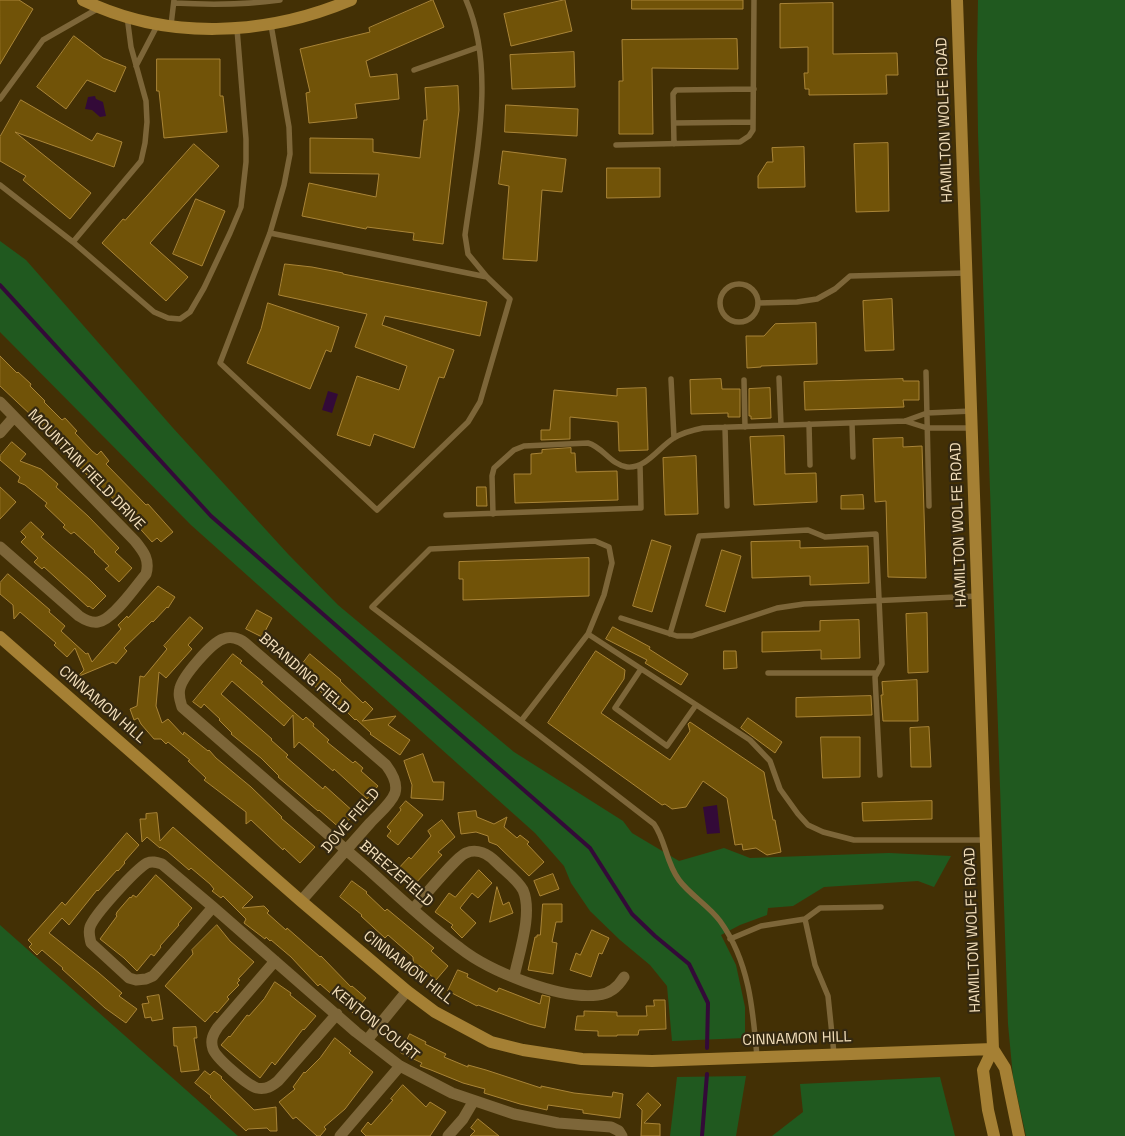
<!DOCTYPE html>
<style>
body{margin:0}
canvas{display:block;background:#433005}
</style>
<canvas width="1125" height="1136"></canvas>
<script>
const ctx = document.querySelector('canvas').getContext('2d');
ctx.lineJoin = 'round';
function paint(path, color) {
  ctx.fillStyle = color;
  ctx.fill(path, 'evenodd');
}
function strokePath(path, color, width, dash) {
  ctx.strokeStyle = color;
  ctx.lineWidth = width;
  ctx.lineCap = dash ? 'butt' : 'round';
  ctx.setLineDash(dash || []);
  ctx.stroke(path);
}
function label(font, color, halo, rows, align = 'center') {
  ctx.font = font + ' "Space Grotesk",sans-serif';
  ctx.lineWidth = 4.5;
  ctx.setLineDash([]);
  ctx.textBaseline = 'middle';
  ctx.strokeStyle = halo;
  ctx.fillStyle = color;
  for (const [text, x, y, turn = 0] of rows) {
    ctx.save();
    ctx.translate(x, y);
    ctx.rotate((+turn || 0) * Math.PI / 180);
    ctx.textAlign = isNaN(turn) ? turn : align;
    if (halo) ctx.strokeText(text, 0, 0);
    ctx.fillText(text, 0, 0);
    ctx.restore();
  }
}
paint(new Path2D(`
 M978 0H1125V1136H1026L1013 1077 1008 1024 978 133 977 57Z
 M0 241 26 260 173 428 288 554 338 605 514 752 623 821 632 833 679 861 724 848 750 858 889 853 951 856 934 887 918 881 824 887 793 906 768 908 767 915 740 925 721 935 736 965 745 1007V1038L672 1041 667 986 650 965 620 940 590 911 571 883 564 866 535 833 191 525 0 332Z
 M0 925 18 941 238 1136H0Z
 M746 1076 736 1136H670L677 1077Z
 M940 1077 955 1136H772L803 1112 800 1084Z`), '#20591f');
paint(new Path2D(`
 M95 96 96 99 103 102 106 116 100 117 92 110 85 109 88 97Z
 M328 391 338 394 332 413 322 410Z
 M717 805 720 833 707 834 703 807Z`), '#330a38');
strokePath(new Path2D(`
 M0 285 211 516 590 848 632 914 655 936 689 964 708 1003 707 1048
 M702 1136 707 1074`), '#330a38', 4);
const building = new Path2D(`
 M0 0H19L33 9 0 64Z
 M433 0 444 27 366 61 370 77 397 74 399 99 355 104 357 118 309 123 306 93 310 92 300 49 370 32 369 28Z
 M565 0 572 31 511 46 504 14Z
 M632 0H743V9H632Z
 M833 3V54L897 53 898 75H886L887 94 809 95V89H805L804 73H808V47L780 48V4Z
 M74 36 103 58 126 67 115 92 87 80 66 109 37 87Z
 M737 39 738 69 652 68 653 134H619V81H623L622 40Z
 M574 52 575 87 512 89 510 55Z
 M157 59H220V96H223L227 132 164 138 159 91H157Z
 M458 86 459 110 443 244 413 240 414 233 367 227 366 229 302 216 309 183 376 197 379 174 310 173V138L373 139V152L420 158 424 120H427L425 88Z
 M21 100 92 141 97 133 122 142 114 167 15 132 91 193 70 219 23 180 26 176 0 161V137Z
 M506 105 578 109 577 136 505 132Z
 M888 143 889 211 856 212 854 144Z
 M194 144 219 166 150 243 188 277 166 301 102 243 123 219 125 220Z
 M804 147 805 187 758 188V176L767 162H773L772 148Z
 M503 151 566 159 562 192 542 190 537 261 503 259 509 186 499 184Z
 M607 168H660V197L607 198Z
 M196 199 225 211 202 266 173 254Z
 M285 264 312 267 343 273V274L487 302 480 336 385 316 382 325 454 350 444 378 439 377 414 448 374 434 370 446 337 435 357 376 399 390 407 366 355 347 367 314 279 295Z
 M892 299 894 350 865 351 863 301Z
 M268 303 339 327 331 352 326 350 310 389 247 363 261 329Z
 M816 323 817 364 761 366V367L747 368 746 336H764L775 324Z
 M0 356 17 373 18 372 31 384 30 386 45 401 44 402 62 420 65 418 77 431 75 433 92 451 97 455 101 451 109 461 106 464 146 505 148 504 173 532 161 542 157 538 152 542 107 492 106 493 90 478 48 434 49 432 0 386Z
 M721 379 722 389H740V417H728V413L691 414 690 380Z
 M903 379V381H919V400H903L904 407 805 410 804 382Z
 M646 388 648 450 619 451 618 422 570 417V439L541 440V430H550L554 390 617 396V389Z
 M770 388 771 418 751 419V416H749V389Z
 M784 436 785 474 816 473 817 502 754 505 750 437Z
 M903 438V447L922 446 926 578 888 577 886 501 875 502 873 439Z
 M12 442 26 454 20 461 41 469 58 484 56 487 88 516 119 548 115 552 132 568 119 582 105 569 109 566 94 552 95 551 74 532 71 534 63 527 65 525 45 506 47 503 25 485 18 482 20 477 0 460V456Z
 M571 448V453H575L576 472 617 471 618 500 515 503 514 474H531V454L542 453V450Z
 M696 456 698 514 665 515 663 458Z
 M0 487 16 502 0 519Z
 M477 487H486L487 506H477Z
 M863 495 864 509H841V496Z
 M31 522 44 534 41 537 90 580 106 596 93 609 89 606 88 607 44 567 42 569 34 562 38 558 21 542 26 537 21 532Z
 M652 540 671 546 652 612 633 606Z
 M800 541V548L868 546 869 583 810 585V576L752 578 751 542Z
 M722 550 741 556 725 612 706 606Z
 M589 558V596L463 600V579H459V562Z
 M8 574 50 610 49 612 65 626 61 631 86 654 88 653 92 662 121 629 118 625 127 616 128 618 158 586 175 597 168 608 167 607 153 622 152 621 124 648 127 651 116 664 113 662 77 677 84 670 75 648 67 657 54 645 56 643 20 612 14 619 13 605 0 594V583Z
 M257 610 272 618 262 637 246 629Z
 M927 613 928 672 908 673 906 614Z
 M190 617 203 628 188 645 192 649 166 678 159 672 156 706 162 723 168 719 183 735 184 732 208 751 209 750 216 758 251 787 282 817 281 818 315 847 300 863 284 848 283 850 251 820 246 824V812L204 780 206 778 188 761 190 760 168 742 166 744 161 739H154L141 724 138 718 134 720 130 709 137 706 140 676 144 677 167 649 164 646Z
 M859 620 860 658 821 659V650L762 652V632L820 631V621Z
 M613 627 650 647 649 649 688 674 681 685 645 663 647 660 606 639Z
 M596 651 625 670 624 679 601 713 670 760 690 731 688 724 690 722 764 772 773 820H775L781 852 767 855 756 848 743 850 742 844 735 845 727 798 703 781 686 807 672 809 665 804 662 805 548 723Z
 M724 651H736L737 668 724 669Z
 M233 654 242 661 240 663 263 682 261 683 281 701 303 720 306 717 314 724 313 726 329 740 327 742 353 763 355 761 363 768 361 771 378 786 367 799 334 769 333 771 299 742 294 748 293 715 284 726 232 681 221 694 272 739 271 740 288 755 286 757 323 789 325 786 355 813 341 829 319 810 318 811 278 777 279 776 261 758 231 734 232 733 219 720 220 719 204 704 201 708 193 702Z
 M310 654 341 680 340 681 363 703 365 701 373 709 362 721 396 716 388 725 410 740 400 755 370 734 371 733 356 719 355 720 344 709 343 711 302 675 306 670 301 666Z
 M917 680 918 721H883L881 695H883L882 682Z
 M871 696 872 715 796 717V698Z
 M748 718 782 742 775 753 741 728Z
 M929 727 931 767H911L910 728Z
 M821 737H860V777L823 778Z
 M423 754 433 782H444L443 800 411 798 412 785 404 761Z
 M406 801 423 815 398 845 387 836 391 831 387 827 401 810 400 808Z
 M932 801V819L863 821 862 803Z
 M476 811 477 817 494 824 507 817 504 827 517 838 520 835 529 842 527 844 544 862 529 876 497 845 489 842 488 836 476 832 461 834 458 813Z
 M157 813 160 841 173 827 253 897 242 908 264 906 269 911 267 913 286 930 287 928 320 957 321 956 351 987 352 986 366 998 353 1013 320 984 318 986 291 957 271 940 270 941 266 937 265 939 244 923 246 919 223 896 221 898 212 891 214 889 210 884 191 868 189 870 167 851 160 847V848L147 837 142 842 140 819H146V814Z
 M442 820 455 837 438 852 442 855 414 885 397 870 409 857 411 859 431 836 428 831Z
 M127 833 139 845 124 862 125 863 118 871 117 870 98 891 97 890 69 925 62 918 49 933 99 973 122 993 119 996 137 1009 126 1023 105 1008 62 969 63 968 42 950 37 955 29 947 32 944 28 940 62 902 65 905Z
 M479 870 492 883 478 898 472 893 460 908 476 923 462 938 451 927 453 925 435 912 449 893 455 897Z
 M553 874 559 889 540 896 534 881Z
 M156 875 192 908 178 924 179 925 160 946 161 947 154 956 151 954 137 971 124 958 100 939 117 916 116 915 117 912 130 897 131 898 133 895 136 897Z
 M352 881 367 892 366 893 385 911 387 909 434 948 431 951 448 966 436 980 419 965 414 971 413 957 388 935 385 938 361 916 362 915 340 897Z
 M497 887 503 905 509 902 513 913 490 922Z
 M543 904H562V922H556L552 942 557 943 553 974 528 970 535 937H537V935H540Z
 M217 925 230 941 254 962 238 979 240 980 237 983 239 985 227 997 229 999 217 1013 215 1011 205 1022 165 986 193 954 192 950Z
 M592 930 609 938 602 954 599 953 591 977 570 970 576 953 580 955Z
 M458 970 468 974 467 977 497 992 499 988 540 1004 542 995 550 997 545 1028 529 1024 478 1005 477 1006 448 991Z
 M275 982 291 993 290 995 316 1016 304 1030 303 1029 275 1065 272 1062 260 1078 221 1045 229 1036 230 1037 247 1015 249 1016 264 999Z
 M159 995 163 1019 152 1021 151 1017 145 1018 142 1004 149 1003 147 997Z
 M654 1000H665L666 1029 639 1030 638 1035H617V1036H598V1031L575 1030 577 1016H584V1011L617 1012V1016H647L646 1006H654Z
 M196 1027 197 1038H194L199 1070 181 1072 177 1046H174L173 1028Z
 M410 1034 426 1042 425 1044 446 1054 444 1057 468 1067V1065L486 1070 541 1088V1086L574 1093 612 1097 613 1092 623 1094 620 1118 583 1113V1110L548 1105 547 1110 520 1104 484 1093 485 1089 463 1083 431 1070 420 1066 422 1063 401 1053Z
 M335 1038 351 1051 349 1053 373 1072 345 1109 324 1127 326 1129 320 1136H317L296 1117 293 1119 279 1102 295 1089 293 1087 304 1072 305 1073 320 1058Z
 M205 1071 210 1075 214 1071 222 1077 221 1078 254 1110 276 1107 277 1131H270L267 1128 248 1129 246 1131 210 1097 211 1096 195 1083Z
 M403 1085 426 1107 430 1102 446 1112 430 1136H366L361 1131 368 1122 371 1125 393 1100 391 1099Z
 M648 1093 661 1105 644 1123 660 1124V1136H641L642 1110 637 1105Z
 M478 1119 499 1136H470L475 1131 471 1128Z`);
paint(building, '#715308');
strokePath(building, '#a98437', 1);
strokePath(new Path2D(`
 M174 3C210 5 244 5 280 0
 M171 25 174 0
 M271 25 289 127 290 154 284 185 270 233 220 363 377 510 468 422 480 402 510 299 487 277 468 254 465 235C475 160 497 71 466 0
 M136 66 158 24
 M414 70 479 47
 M0 99 43 40 99 8
 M674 123 753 122
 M674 144 673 94 676 90 754 89
 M616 145 740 142 749 136 753 130 754 0
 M0 185 73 242 154 312 168 318 180 319 190 312 204 288 230 233 241 207 246 162V139L237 29
 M270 233 487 277
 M73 242 141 161 145 143 147 122 146 101 131 47 127 16
 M720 303a19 19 0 1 1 38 0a19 19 0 1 1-38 0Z
 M758 303 797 302 817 299 835 289 850 276 966 273
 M926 372 929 506
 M779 378 781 425
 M671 379 674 438
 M744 380 745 427
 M905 421 927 428H972
 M852 423 853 457
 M809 424 810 465
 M725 427 727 506
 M493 514 492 476 494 468 514 450 524 446 588 443C603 447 611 465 627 467 646 469 659 447 674 438 682 433 693 430 703 428L905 421 927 413 972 411
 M446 515 641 508 640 465
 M621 618 677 636H692L777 608 804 604 978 596
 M670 634 699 536 808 530 825 537 876 534 882 664 875 677 880 775
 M641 669 615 708 667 746 696 705
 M768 673H877
 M521 721 372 607 430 549 595 541 609 547 612 563 604 595 588 634
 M805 919 820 908 881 907
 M730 939 761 926 805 919 815 965 828 996 834 1054
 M757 1057C753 1009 749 961 720 921 708 905 690 895 679 880 666 863 666 841 654 824L521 721 588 634 750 740 770 761 780 789 798 814 808 825 823 832 854 840H987`), '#7d6639', 5.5);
strokePath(new Path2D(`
 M0 402 135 541C144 552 150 560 146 574 136 586 113 620 98 622 91 623 85 620 79 616L0 547
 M0 433 14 417
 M301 901C324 875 347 849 370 823 378 814 391 804 395 793 398 783 392 773 386 765L245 643C239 638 230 636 223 639 211 643 183 676 180 688 178 695 180 700 182 707 244 761 306 815 368 869 398 896 427 924 460 948 489 971 560 1000 598 995 610 994 618 987 624 977
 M213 907 153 976 146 979 136 980 129 978 91 943C90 938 88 933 90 927 94 915 135 870 147 863 152 861 156 862 162 864L213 907 356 1032 400 1066 452 1093 514 1114 558 1123 611 1127 619 1131 622 1136
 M413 909C422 899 457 856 466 853 477 848 488 854 496 862 505 871 517 879 523 890 533 913 519 953 514 977
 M275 961 218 1027C213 1034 210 1040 213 1049 216 1058 247 1085 257 1088 266 1090 272 1086 278 1081L337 1014
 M367 1040 407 991
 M340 1136 400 1066
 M448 1136 463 1119 473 1102`), '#7d6639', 11);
strokePath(new Path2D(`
 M83 0C167 41 266 36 351 0
 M957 0 993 1049 1005 1068 1019 1136
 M0 637 301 901 407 991 435 1012 491 1042 523 1050 582 1059 652 1061 993 1049
 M993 1049 983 1070 988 1110 994 1136`), '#a58034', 12);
label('15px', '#f1ddb9', '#342810', [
 ["HAMILTON WOLFE ROAD",945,120,-92],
 ["MOUNTAIN FIELD DRIVE",86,470,46],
 ["HAMILTON WOLFE ROAD",959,525,-92],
 ["BRANDING FIELD",304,674,41],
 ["CINNAMON HILL",102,705,41],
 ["DOVE FIELD",351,821,-49],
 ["BREEZEFIELD",396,874,41],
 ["HAMILTON WOLFE ROAD",973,930,-92],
 ["CINNAMON HILL",408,968,38],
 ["KENTON COURT",375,1024,39],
 ["CINNAMON HILL",797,1039,-2]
]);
</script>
